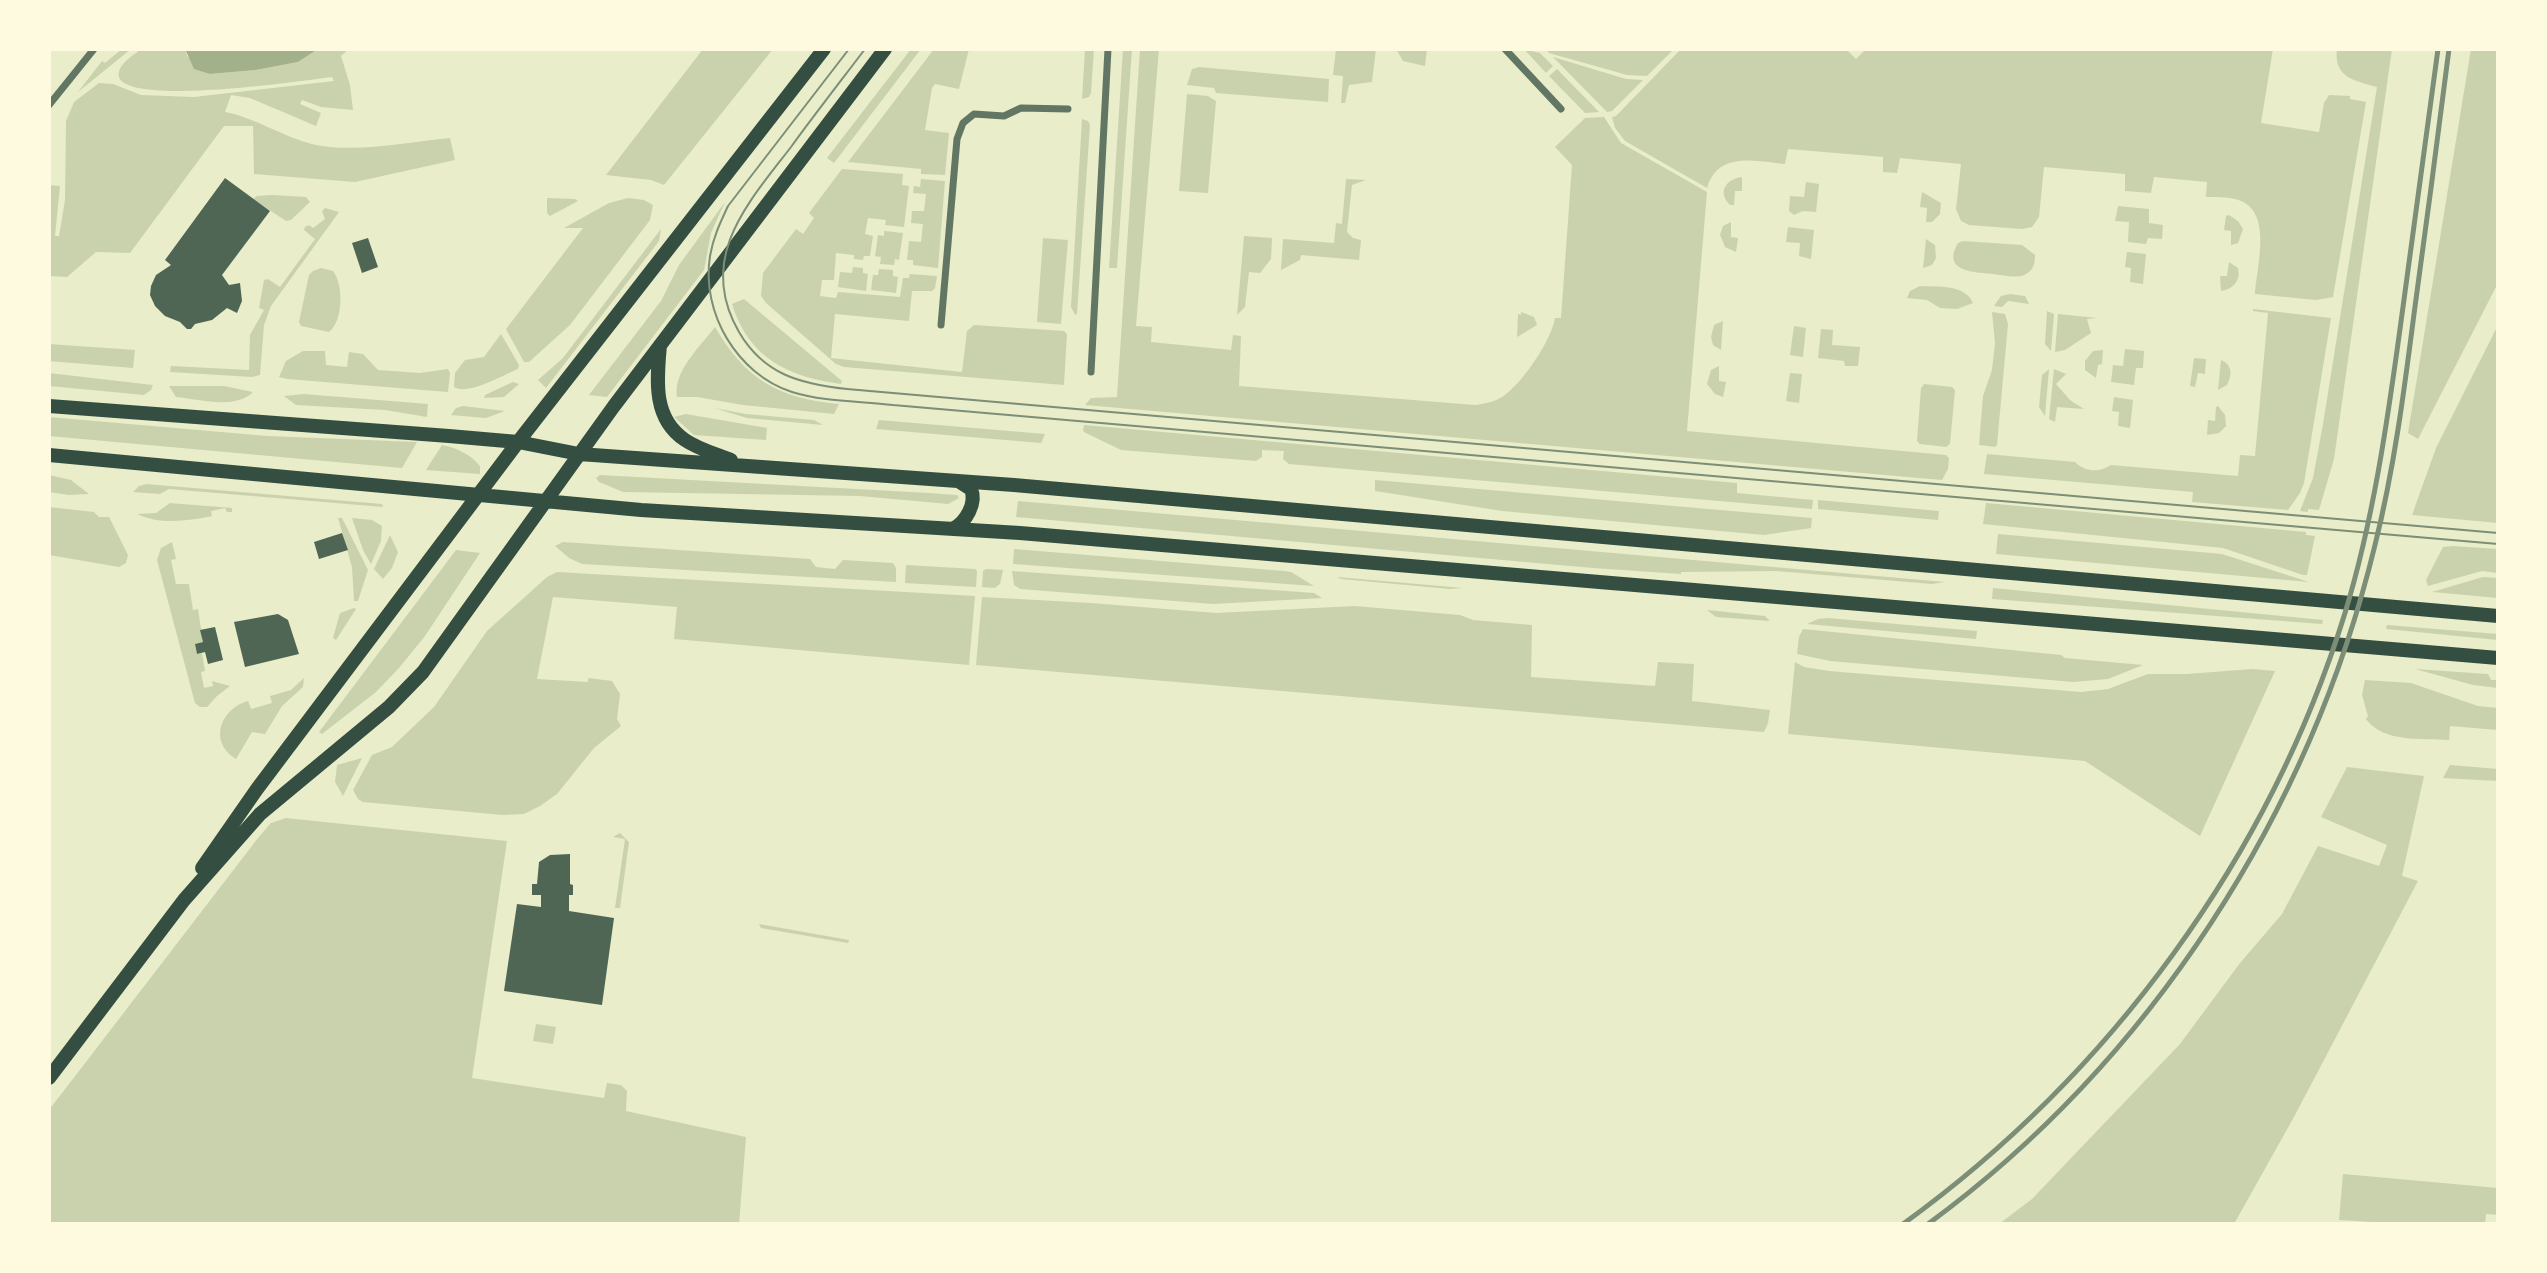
<!DOCTYPE html>
<style>
body{margin:0}
#map{position:relative;width:2547px;height:1273px;overflow:hidden;background:#e9edc9;font-family:"PT Serif",serif}
canvas{display:block}
.frame{position:absolute;inset:0;border:51px solid #fefae0;pointer-events:none}
</style>
<div id="map">
<canvas width="2547" height="1273"></canvas>
<div class="frame"></div>
</div>
<script>
const ctx = document.querySelector('canvas').getContext('2d');
ctx.lineJoin = 'round';
function paint(path, color) {
  ctx.fillStyle = color;
  ctx.fill(path, 'evenodd');
}
function strokePath(path, color, width, dash) {
  ctx.strokeStyle = color;
  ctx.lineWidth = width;
  ctx.lineCap = dash ? 'butt' : 'round';
  ctx.setLineDash(dash || []);
  ctx.stroke(path);
}
paint(new Path2D(`
 M122 49H131L78 92 102 61 105 63Z
 M141 49H185L187 56 210 74 256 70 298 62 318 49H349L341 56 350 85 353 110 321 107 302 100 300 104 321 113 316 126 250 98 231 95 225 112C257 118 284 138 316 145 357 153 408 142 450 138L455 160 355 182 254 174 253 126H224L130 253 96 252 67 277 49 276V185L60 186 55 236H59L65 200 66 121 74 102 99 83 113 84 141 95 194 97 334 81 332 77C314 79 93 113 121 67 125 60 135 54 141 49Z
 M703 49H773L664 185 651 180 606 175Z
 M911 49H921L834 163 827 158Z
 M934 49H969L959 89 935 84 932 88 925 130 949 133 945 175 921 174V169L848 162Z
 M1085 49H1094L1091 93 1089 97 1082 99Z
 M1123 49H1132L1117 268H1109Z
 M1140 49H1159L1136 326 1152 327 1151 342 1231 350 1233 335 1241 336 1239 386 1475 405C1484 404 1494 402 1502 397 1522 384 1551 341 1555 318H1561L1572 165 1555 147 1585 118 1604 117 1621 143 1707 192 1687 431 1946 455 1949 458 1948 469 1942 480 1085 405 1091 398 1117 397Z
 M1336 49H1376L1372 82 1349 85 1345 103H1341L1343 76 1333 75Z
 M1396 49H1427L1425 66 1403 61Z
 M1524 49 1540 53 1553 66 1546 73Z
 M1546 49H1674L1647 76 1627 75 1549 53Z
 M1681 49H1846L1856 59 1866 49H2273L2261 123 2319 132 2324 103 2329 95 2350 96V99L2366 102 2333 297 2316 300 2255 294C2257 265 2274 208 2235 199 2226 197 2215 197 2206 197L2207 182 2154 177 2151 193 2125 191V174L2044 167 2039 217 2032 227 2022 229 1969 225 1961 221 1956 209 1961 164 1900 158 1897 173 1883 172V157L1788 149 1785 164C1755 161 1718 151 1707 188L1625 141 1615 128 1612 117 1616 116Z
 M2337 49H2392L2334 459 2319 510 2308 509V512L2300 511 2313 478 2323 424 2377 87C2356 81 2333 78 2337 49Z
 M2471 49H2498V283L2418 439 2408 433Z
 M1553 57 1626 79 1643 80 1612 111 1607 112Z
 M1199 67 1329 79 1328 102 1216 93 1214 88 1187 85 1192 69Z
 M1557 69 1599 112 1585 113 1549 76Z
 M1187 94 1208 96 1216 101 1208 193 1179 191Z
 M1082 119 1088 121 1090 125 1077 314 1075 315 1071 307Z
 M842 169 903 174 902 185 909 186 904 227 885 225 886 220 868 218 865 234 873 236 870 256H864L863 260 854 259V255L836 253 834 280H822L820 296 836 298 838 292 900 297 903 278H909L910 274 937 276 935 288 932 291H912L909 321 835 314 831 358 962 372 967 331 974 325 1064 331 1067 334 1064 385 844 367 836 364 766 303 761 296 763 273 796 229 803 234 814 218 809 213Z
 M1742 177V191H1735L1734 205H1730C1717 192 1726 179 1742 177Z
 M921 179 945 181 938 268 913 265V260H907L909 241 921 242 923 224 911 223 912 211H924L926 194 913 193 914 186 920 187Z
 M1346 179 1366 180 1352 185 1347 232 1353 238 1361 240 1359 260 1301 255 1300 260 1281 270 1283 239 1334 243 1336 223 1342 224Z
 M1806 182 1819 184 1816 212 1803 211 1794 215 1789 211 1790 196 1804 197Z
 M1922 192 1941 203 1940 214 1932 222H1926L1927 208 1920 207Z
 M272 195 306 197 310 202 291 220 286 221 253 199 257 196Z
 M547 198 575 199 578 201 550 216 547 213Z
 M628 198 644 200 653 205 650 220 570 325 529 362H524L506 329 583 228H564L609 203Z
 M725 202 711 233 704 270 607 397 589 395 661 301 679 265Z
 M2118 206 2149 209V223L2163 225 2162 239 2148 238 2146 244 2128 242 2129 222 2115 221Z
 M325 208 339 212 271 306 264 325 260 375 252 377 170 372 171 366 249 370 250 335 264 310 259 308 264 280 268 279 280 287 315 239 304 230 305 227 309 225 313 228 325 219 322 211Z
 M2229 215 2238 221 2243 229 2238 243 2231 245V231L2224 230 2226 216Z
 M1731 222V237L1738 238 1736 252 1725 247 1720 235 1723 226Z
 M1788 227 1814 230 1811 259 1799 256 1800 243 1786 242Z
 M661 229 659 241 546 388 538 380 563 358Z
 M884 231 903 233 899 260 895 259 894 265 880 264 881 257 875 256 878 235 884 236Z
 M1244 236 1272 238 1271 259 1260 273 1249 272 1245 307 1237 315Z
 M1043 238 1068 240 1061 324 1037 322Z
 M1926 239 1935 245 1936 258 1932 265 1923 268Z
 M1963 241 2022 245 2035 255C2035 262 2034 270 2026 274 2018 279 2002 275 1993 274 1974 272 1941 272 1958 243Z
 M2127 252 2146 254 2143 284 2130 282 2131 268 2125 267Z
 M2229 262 2238 268C2241 281 2233 289 2221 291L2220 276H2227Z
 M853 267 863 268V273L868 274 866 291 838 287 840 272 852 273Z
 M321 268 333 271C344 285 343 322 329 332L301 326 299 322 309 275 313 271Z
 M879 269 893 270V276L898 277 896 293 871 290 873 275H878Z
 M1920 286C1938 287 1965 284 1973 303L1957 309 1940 308 1927 300 1907 298 1910 291Z
 M2010 294 2025 296 2029 304 2008 301 2002 307 1994 306 2001 296Z
 M744 299 842 381 841 384C789 377 749 359 732 304Z
 M2253 309 2331 318 2304 483 2300 493 2288 510 2192 502 2193 492 1984 474 1987 454 2075 462C2085 472 2099 473 2111 465L2238 476 2240 455 2255 456 2268 313 2253 311Z
 M2047 311 2054 314 2051 351 2045 344Z
 M1521 312 1534 317 1537 325 1517 337 1518 314 1521 315Z
 M1992 312 2005 314 2008 324 1997 445 1995 447 1979 445 1983 396 1992 370 1995 343Z
 M2058 314 2097 318 2087 319 2091 333 2065 350 2055 352Z
 M1723 321 1721 350 1713 345 1711 337 1714 325Z
 M2498 325V523L2412 515 2436 448Z
 M1794 326 1806 328 1803 357 1790 355Z
 M715 327C746 380 778 398 839 404L834 414 743 405 697 397H677C673 371 700 347 715 327Z
 M1821 329 1833 330 1832 345 1860 347 1858 366H1845L1844 361 1818 358Z
 M501 334 519 365 518 369C503 375 468 396 454 387L455 373 465 360 484 357Z
 M49 344 135 350 133 368 49 361Z
 M2125 349 2144 351 2143 368H2136L2134 385 2111 382 2113 365 2123 366Z
 M2103 350 2102 364 2098 365 2096 378 2085 370V361L2093 351Z
 M303 351H325L326 365 347 367 349 352 363 354 378 370 420 373 448 369 450 373 448 392 287 379 279 377 286 361Z
 M2194 358 2206 359 2205 374 2198 373 2195 387 2190 386Z
 M2221 360C2233 365 2232 375 2227 385L2218 390Z
 M1719 366V381L1726 382 1723 397 1715 394 1707 384 1711 370Z
 M2049 369 2045 416 2039 407 2042 375Z
 M2054 369 2066 374 2056 384 2070 400 2084 409 2057 407 2055 422 2049 419Z
 M49 373 153 385 151 390 144 395 49 386Z
 M1790 373 1802 374 1799 403 1786 401Z
 M513 382 519 384 504 397 484 398 485 395Z
 M1924 384 1952 387 1955 390 1950 444 1946 447 1920 444 1917 441 1921 388Z
 M169 386H224L253 392C235 410 198 399 176 397Z
 M304 394 428 404 427 417 385 410 296 405 284 396Z
 M2114 397 2133 400 2130 428 2118 426 2119 412 2112 411Z
 M463 406 505 411 486 418 451 415 456 408Z
 M2218 406 2225 415 2226 426 2219 433 2207 435 2208 420 2215 421 2216 407Z
 M714 408 746 414 814 420 823 425 747 418Z
 M686 414 767 428 766 440 694 435 674 417Z
 M49 417 267 436 417 442 402 468 49 436Z
 M879 420 1045 434 1041 443 876 429Z
 M1084 425 1737 483V493L1813 500 1812 509 1289 464 1283 459 1284 451 1262 450V457L1256 461 1121 450 1086 433 1083 431Z
 M442 445C457 448 470 454 480 466V474L426 470Z
 M49 475 71 480 89 494 69 495 49 492Z
 M600 475 929 493 957 495 959 498 948 504 860 496 623 492 599 482 596 478Z
 M1375 480 1812 518 1811 528 1764 535 1502 511 1375 491Z
 M146 484 382 504 383 507 169 489 160 494 133 492 139 486Z
 M1818 500 1939 511 1938 520 1818 509Z
 M1018 501 1945 582 1932 584 1776 571 1681 572V574L1593 568 1016 517Z
 M170 503 232 508V512H227L225 508 211 511 212 516C188 521 160 525 137 514L156 513Z
 M1986 503 2306 532V535L2315 536 2307 575H2303L2223 548 1983 524Z
 M49 507 94 512 99 517H109L128 555 126 563 119 567 49 555Z
 M338 518H342L368 570 358 601H354L352 567Z
 M352 518 372 520 382 526 381 541 371 564 363 550Z
 M1998 534 2222 554 2309 582 1996 554Z
 M390 535 398 552 392 568 383 579 374 569Z
 M172 542 176 559 171 560 176 584H189L193 610 198 609 203 642 195 644 197 654 202 653 205 671 201 672 204 688 213 686 212 681 230 686 217 696 207 707H200L195 703 157 560 161 548Z
 M563 542 810 559 816 567 835 569 843 560 893 563 896 568V582L582 564 569 558 555 546Z
 M2453 546 2498 549V573L2482 571 2428 586 2426 580 2443 547Z
 M1014 549 1284 571 1291 572 1314 586 1013 564Z
 M456 550 480 553 425 636 399 668 376 692 322 734 319 732Z
 M906 565 975 569 977 571 976 587 905 583Z
 M986 569 1003 570 1000 584 995 588 982 587 983 571Z
 M1012 571 1314 593 1322 598 1213 604 1020 589 1014 585Z
 M557 572 975 596 969 665 674 639 677 607 553 597 537 679 588 682V678L612 681 620 694 617 719 621 726 594 748 557 794 540 806 524 814 502 815 363 802 358 799 353 790 372 755 392 747 434 707 487 631 547 577Z
 M1337 577 1463 588 1450 589 1341 579Z
 M2483 577 2498 578V598L2432 592Z
 M1993 588 2323 620 2322 624 1992 599Z
 M982 597 1091 603 1216 613 1355 606 1460 615 1473 620 1532 625 1531 677 1655 686 1658 662 1694 664 1692 701 1770 710 1768 723 1764 732 976 665Z
 M354 608 356 609 336 640 333 638 340 613Z
 M1707 610 1765 616 1770 621 1716 617Z
 M1828 618 1977 631 1976 639 1807 624 1818 619Z
 M2387 625 2498 634V640L2386 629Z
 M1803 629 2061 655 2065 658 2143 665 2108 679 2073 682 1830 661 1797 654 1799 637Z
 M1795 662 1804 667 1829 671 2081 692 2108 689 2148 674H2187L2252 669 2275 671 2200 836 2085 761 1788 734Z
 M2415 669 2488 674 2491 680H2498V688L2473 685Z
 M304 678 303 687 282 706 265 734 252 732 236 759C208 742 220 709 248 701L251 709 272 703 270 696 291 690Z
 M2365 680 2411 683 2478 706 2498 708V730L2450 726 2449 740C2421 738 2384 743 2366 719L2368 716 2362 695Z
 M362 758 343 796 335 782 337 765Z
 M2450 765 2498 769V781L2443 778Z
 M2347 767 2424 776 2402 876 2418 881 2294 1117 2234 1224H1999L2032 1199 2180 1044 2240 963 2282 914 2318 846 2379 866 2387 845 2321 817Z
 M286 818 507 841 472 1078 604 1098 607 1083 621 1085 627 1091 626 1111 746 1137 739 1224H49V1110L258 838 271 823Z
 M620 833 629 842 620 908H615L625 839 613 837Z
 M759 924 849 940 848 943 761 928Z
 M536 1024 556 1027 553 1044 533 1041Z
 M2343 1174 2498 1188V1215L2486 1214 2485 1224H2405L2339 1220Z`), '#cad2ad');
paint(new Path2D(`
 M185 49H318L298 62 256 70 210 74 194 69Z`), '#a3b18a');
paint(new Path2D(`
 M225 178 270 211 222 275 229 285 240 283 242 301 237 313 227 308 212 320 195 324 191 329H187L180 322 165 316 155 306 150 295 151 286 156 275 171 265 165 260Z
 M368 238 378 267 362 273 352 243Z
 M342 533 348 550 319 559 314 542Z
 M278 614 288 620 299 654 245 667 234 622Z
 M215 627 223 660 208 664 205 652 197 654 195 644 203 642 200 630Z
 M570 854V884L573 885V895H569V911L614 918 602 1005 504 991 517 904 541 907V895H532V884H537L539 862 550 855Z`), '#4f6655');
strokePath(new Path2D(`
 M1505 49 1561 109
 M49 105 94 49
 M941 325 957 139 963 123 974 114 1004 116 1021 108 1068 109
 M1091 372 1108 49`), '#617663', 7);
strokePath(new Path2D(`
 M660 345C657 379 652 418 685 440 698 449 716 454 731 460
 M49 406 449 436 518 442 579 454 1014 485 2498 616
 M49 455 641 510 1020 533 2498 658
 M953 529C966 522 977 503 971 489L960 482
 M202 868 257 789 518 442 824 49
 M49 1078 184 900 260 814 389 707 423 672 614 406 885 49`), '#344e41', 14);
strokePath(new Path2D(`
 M849 49 728 206C720 223 713 238 710 256 701 313 737 374 792 392 824 402 860 401 893 405L2498 544
 M865 49C840 82 815 114 791 147 748 203 696 258 739 332 764 375 801 384 847 389L2498 533`), '#7c8e77', 2);
strokePath(new Path2D(`
 M1903 1224C2110 1074 2269 858 2345 613 2373 521 2387 424 2400 329 2413 236 2425 142 2438 49
 M1928 1224C2151 1060 2310 813 2375 545 2394 469 2404 392 2414 314 2426 226 2438 137 2449 49`), '#7c8e77', 5);
</script>
